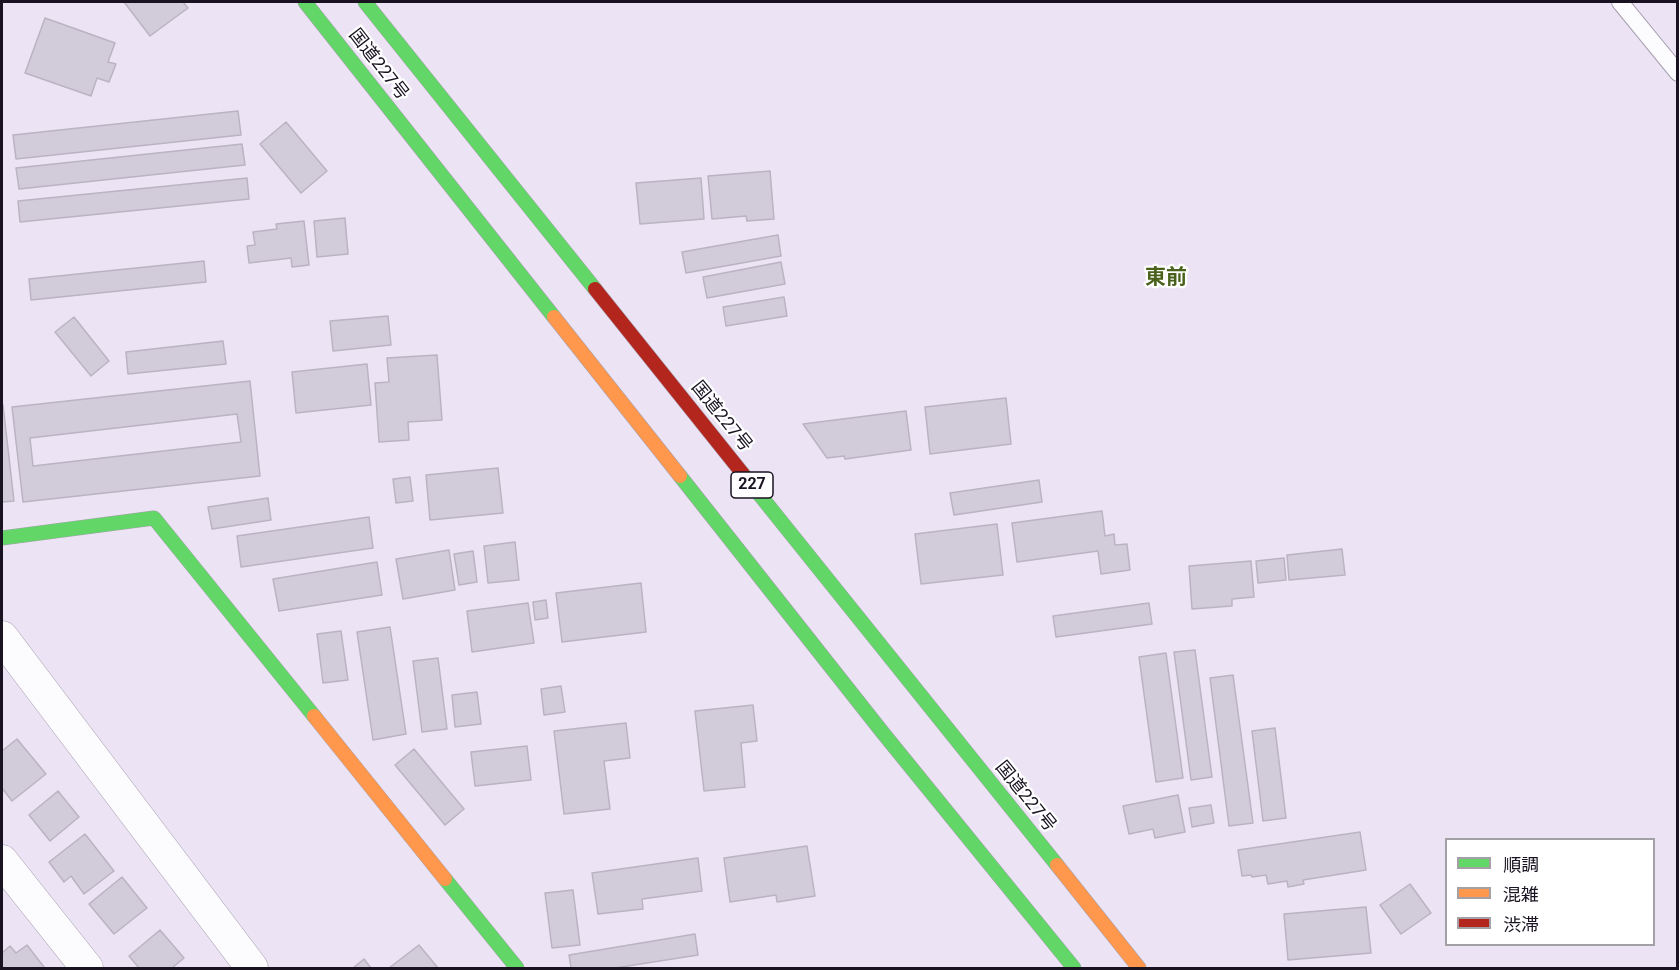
<!DOCTYPE html>
<meta charset="utf-8">
<style>
body{margin:0}
#map{position:relative;width:1679px;height:970px;overflow:hidden;background:#ece4f5;font-family:Roboto,"Noto Sans JP",sans-serif}
canvas{display:block}
.frame{position:absolute;inset:0;border:3px solid #191220;pointer-events:none}
.legend{position:absolute;left:1445px;top:838px;width:210px;height:108px;box-sizing:border-box;background:#fff;border:2px solid #a3a0a6;margin:0;padding:8px 10px;list-style:none;font-size:18px;color:#191220}
.legend li{display:flex;align-items:center;gap:12px;height:30px}
.legend b{width:30px;border:2px solid #a3a0a6}
</style>
<div id="map">
<canvas width="1679" height="970"></canvas>
<div class="frame"></div>
<ul class="legend">
<li><b style="height:8px;background:#63d668"></b>順調</li>
<li><b style="height:8px;background:#ff974d"></b>混雑</li>
<li><b style="height:8px;background:#b3261e"></b>渋滞</li>
</ul>
</div>
<script>
const ctx = document.querySelector('canvas').getContext('2d');
ctx.lineJoin = 'round';
function paint(path, color) {
  ctx.fillStyle = color;
  ctx.fill(path, 'evenodd');
}
function strokePath(path, color, width, dash) {
  ctx.strokeStyle = color;
  ctx.lineWidth = width;
  ctx.lineCap = dash ? 'butt' : 'round';
  ctx.setLineDash(dash || []);
  ctx.stroke(path);
}
function label(font, color, halo, rows, align = 'center') {
  ctx.font = font + ' Roboto,"Noto Sans JP",sans-serif';
  ctx.lineWidth = 4.5;
  ctx.setLineDash([]);
  ctx.textBaseline = 'middle';
  ctx.strokeStyle = halo;
  ctx.fillStyle = color;
  for (const [text, x, y, turn = 0] of rows) {
    ctx.save();
    ctx.translate(x, y);
    ctx.rotate((+turn || 0) * Math.PI / 180);
    ctx.textAlign = isNaN(turn) ? turn : align;
    if (halo) ctx.strokeText(text, 0, 0);
    ctx.fillText(text, 0, 0);
    ctx.restore();
  }
}
const building = new Path2D(`
 M124 2H183L188 8 150 36Z
 M45 18 115 43 108 62 116 64 109 82 97 78 91 96 25 73Z
 M238 111 241 135 16 159 13 135Z
 M286 122 327 171 301 193 260 144Z
 M242 144 245 165 19 189 16 168Z
 M770 171 774 219 747 221 746 216 712 219 708 176Z
 M247 178 249 199 20 222 18 201Z
 M701 178 704 219 640 224 636 183Z
 M345 218 348 254 317 257 314 221Z
 M304 221 309 265 292 267 291 258 249 263 247 246 255 245 253 232 277 229 276 224Z
 M778 235 781 256 686 273 682 252Z
 M204 261 206 282 31 300 29 279Z
 M781 262 785 284 707 298 703 277Z
 M784 297 787 316 726 326 723 307Z
 M388 316 391 345 333 351 330 321Z
 M74 317 109 361 91 376 55 332Z
 M223 341 226 364 128 374 126 352Z
 M437 355 442 420 408 422 409 440 379 442 375 383 389 382 387 358Z
 M367 364 371 405 296 413 292 372Z
 M250 381 260 476 23 502 12 407ZM237 414 241 442 33 466 30 438Z
 M1006 398 1011 444 930 454 925 407Z
 M2 405H3L14 501 2 502Z
 M906 411 911 450 845 459 844 456 827 458 803 424Z
 M498 468 503 513 430 520 426 475Z
 M410 477 413 501 396 503 393 479Z
 M1039 480 1042 502 954 515 950 493Z
 M268 498 271 520 212 529 208 507Z
 M1102 511 1105 536 1114 534 1115 545 1127 544 1130 570 1101 574 1098 551 1017 562 1012 523Z
 M369 517 373 548 241 567 237 536Z
 M997 524 1003 575 921 584 915 534Z
 M515 542 519 580 488 583 484 546Z
 M1342 549 1345 575 1289 580 1287 555Z
 M449 550 455 590 403 599 396 559Z
 M473 551 477 582 459 585 454 554Z
 M1284 558 1286 580 1258 583 1256 561Z
 M1251 561 1254 597 1232 599V606L1192 609 1189 566Z
 M377 562 382 595 279 611 273 579Z
 M641 583 646 632 562 642 556 593Z
 M546 600 548 618 535 620 533 602Z
 M528 603 534 643 472 652 467 611Z
 M1149 603 1152 624 1056 637 1053 616Z
 M390 627 406 734 373 740 357 632Z
 M341 631 348 680 323 683 317 634Z
 M1195 650 1212 777 1191 780 1174 652Z
 M1166 653 1183 778 1156 782 1139 657Z
 M438 658 447 729 422 732 413 661Z
 M1233 675 1253 823 1229 826 1210 678Z
 M561 686 565 712 544 715 541 689Z
 M477 692 481 724 455 727 452 695Z
 M753 705 757 741 741 743 745 787 704 791 695 711Z
 M626 723 630 758 604 761 610 809 564 814 554 731Z
 M1275 728 1286 818 1263 821 1252 731Z
 M17 739 46 774 12 801 2 788V751Z
 M527 746 531 780 475 786 471 752Z
 M414 749 464 809 445 825 395 765Z
 M58 791 79 817 50 841 29 815Z
 M1178 795 1185 832 1155 838 1153 829 1129 834 1123 806Z
 M1211 805 1214 823 1192 827 1189 808Z
 M1360 832 1366 870 1303 880 1304 884 1288 887 1287 881 1268 884 1266 875 1252 877 1251 875 1242 876 1238 850Z
 M85 834 114 871 84 894 71 876 64 882 49 862Z
 M807 846 815 896 777 902 776 895 730 902 724 858Z
 M698 858 702 891 642 899 643 909 598 914 592 873Z
 M122 877 147 908 114 934 89 904Z
 M1410 884 1431 913 1401 934 1380 905Z
 M573 890 580 945 552 948 545 893Z
 M1366 907 1371 953 1288 960 1284 914Z
 M160 930 184 958 172 968H139L129 956Z
 M695 934 698 955 615 968H571L569 955Z
 M27 945 44 967 43 968H2V953L10 946 16 953Z
 M419 945 438 968H389Z
 M364 959 371 968H353Z`);
paint(building, '#d2cbda');
strokePath(building, '#bab3c1', 1.5);
const lane = new Path2D(`
 M1620 2 1678 73`);
const street = new Path2D(`
 M2 637 252 968
 M2 861 87 968`);
const fast = new Path2D(`
 M305 2 554 317
 M365 2 595 289
 M743 474 1057 865
 M680 476 883 733 1074 968
 M2 538 154 518 314 716
 M445 879 517 968`);
const slow = new Path2D(`
 M554 317 680 476
 M314 716 445 879
 M1057 865 1139 968`);
const jam = new Path2D(`
 M595 289 743 474`);
strokePath(lane, '#a69fae', 18);
strokePath(street, '#a69fae', 33);
strokePath(fast, '#a69fae', 15);
strokePath(slow, '#a69fae', 15);
strokePath(jam, '#a69fae', 15);
strokePath(lane, '#fcfbfe', 16);
strokePath(street, '#fcfbfe', 32);
strokePath(fast, '#63d668', 14);
strokePath(slow, '#ff974d', 14);
strokePath(jam, '#b3261e', 14);
for (const [x, y, w] of [
 [752,485,42]
]) {
  const box = new Path2D();
  box.roundRect(x - w / 2, y - 13, w, 26, 4.5);
  ctx.fillStyle = '#fff';
  ctx.fill(box);
  strokePath(box, '#191220', 1.5);
}
label('bold 16px', '#191220', null, [
 ["227",752,485]
]);
label('18px', '#191220', '#fff', [
 ["国道227号",378,65,52],
 ["国道227号",721,417,51],
 ["国道227号",1025,797,51]
]);
label('bold 21px', '#49611b', '#fff', [
 ["東前",1166,279]
]);
</script>
